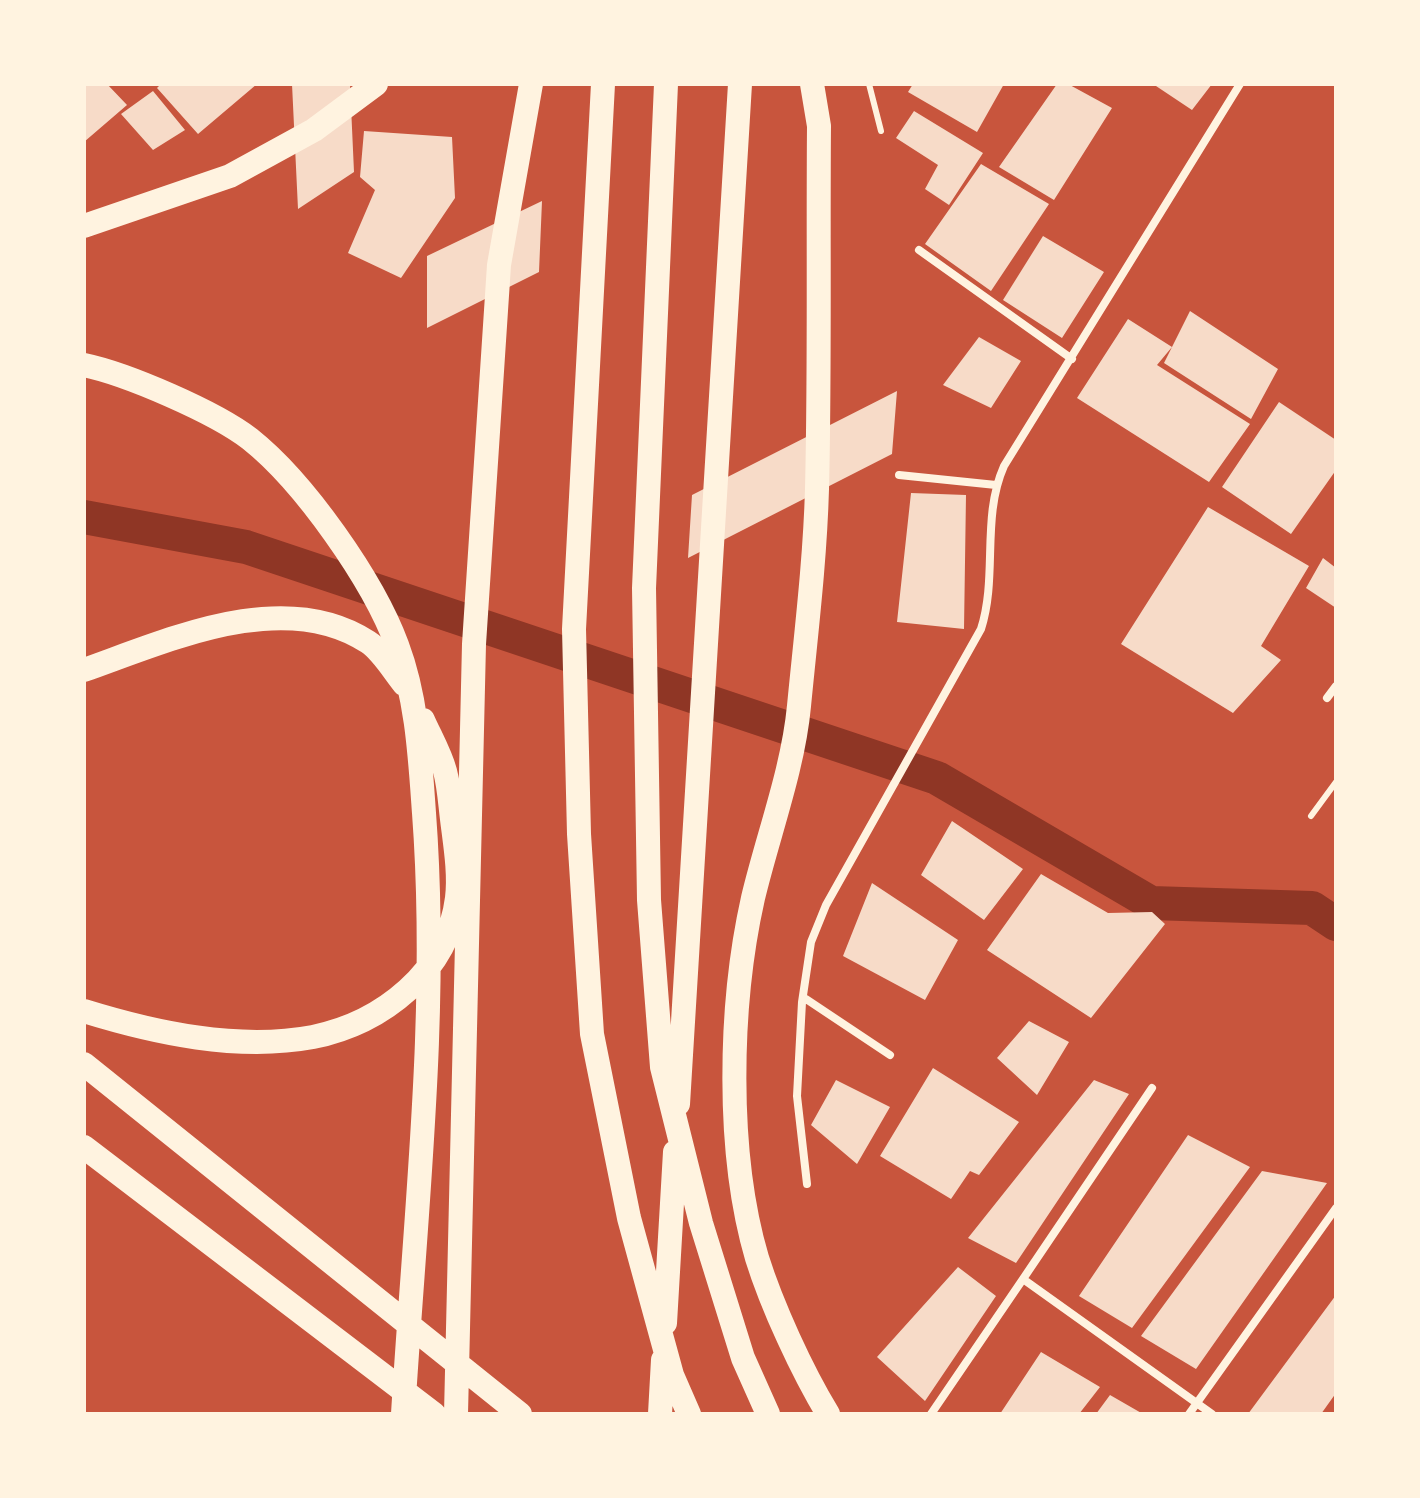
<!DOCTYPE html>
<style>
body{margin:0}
#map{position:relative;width:1420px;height:1498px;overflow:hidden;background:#c8553d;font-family:"Nunito Sans",sans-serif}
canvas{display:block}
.frame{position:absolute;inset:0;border:86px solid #fff3e0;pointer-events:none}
</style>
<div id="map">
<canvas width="1420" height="1498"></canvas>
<div class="frame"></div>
</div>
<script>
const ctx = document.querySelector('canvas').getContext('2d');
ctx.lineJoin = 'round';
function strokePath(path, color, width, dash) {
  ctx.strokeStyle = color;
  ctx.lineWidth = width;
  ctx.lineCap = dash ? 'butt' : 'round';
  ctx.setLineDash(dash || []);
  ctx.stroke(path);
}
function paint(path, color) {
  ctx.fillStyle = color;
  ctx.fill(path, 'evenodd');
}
strokePath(new Path2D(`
 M84 517 246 547 937 778 1151 903 1312 908 1336 924`), '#8f3625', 34);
paint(new Path2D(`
 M84 84H107L127 105 84 142Z
 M161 84H257L198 134 157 88Z
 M292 84H350L354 172 298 209Z
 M913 84H1004L977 132 908 92Z
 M1057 84H1068L1112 108 1054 200 999 167Z
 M1153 84H1212L1192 110Z
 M153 91 185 130 153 150 121 114Z
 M914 111 983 153 949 205 925 189 938 165 896 138Z
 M364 131 452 137 455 198 401 278 348 253 375 190 360 177Z
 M981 164 1049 204 991 291 925 244Z
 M542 201 539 272 427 328V256Z
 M1043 236 1104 272 1062 338 1003 300Z
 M1190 311 1278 369 1251 419 1164 363 1172 347 1157 365 1250 424 1209 482 1077 398 1128 319 1172 347Z
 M979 337 1021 361 991 408 943 385Z
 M897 391 892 454 688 558 692 495Z
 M1279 402 1336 440V470L1291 534 1222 487Z
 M911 493 966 495 964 629 897 622Z
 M1208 507 1309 566 1261 646 1281 660 1233 713 1121 644Z
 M1323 558 1336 568V608L1306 588Z
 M952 821 1023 869 984 920 921 875Z
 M1041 874 1108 913 1152 912 1165 924 1091 1018 987 950Z
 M872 883 958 940 925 1000 843 956Z
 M1029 1021 1069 1042 1037 1095 997 1058Z
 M933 1068 1019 1122 979 1175 970 1171 951 1199 880 1156Z
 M836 1080 890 1107 857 1164 811 1125Z
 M1094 1080 1129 1094 1016 1263 968 1238Z
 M1188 1135 1250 1167 1132 1328 1079 1296Z
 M1262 1171 1327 1183 1196 1369 1141 1336Z
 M958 1267 996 1296 925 1401 877 1357Z
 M1336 1295V1393L1321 1414H1248Z
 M1041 1352 1100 1387 1079 1414H1000Z
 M1110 1395 1143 1414H1096Z`), '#f7dbc8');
strokePath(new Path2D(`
 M869 84 881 131
 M1311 816 1336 782`), '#fff3e0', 6);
strokePath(new Path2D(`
 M919 250 1072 359
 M899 475 996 485
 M1327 698 1336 686
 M802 1002 797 1096 807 1184
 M890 1055 806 999 802 1002 811 942 826 905 981 629C998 576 981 518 1004 466L1240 84
 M1152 1088 1023 1279 1212 1414
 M931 1414 1023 1279
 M1189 1414 1336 1208`), '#fff3e0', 8);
strokePath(new Path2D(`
 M603 84 574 629 579 834 592 1034 629 1218 672 1375 689 1414
 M666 84 644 588 649 900 662 1067 701 1223 743 1358 768 1414
 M812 84 819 126C818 247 820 368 817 489 815 561 806 634 799 706 793 770 768 835 753 898 729 1005 726 1153 757 1258 772 1306 802 1371 828 1414
 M84 226 230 176 314 130 376 84
 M84 365C127 374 215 412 250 439 304 482 373 580 397 645 417 698 420 757 424 813 439 1012 415 1215 403 1414
 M84 670C169 640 284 587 368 642 382 651 394 672 404 684
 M84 1011C155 1033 238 1051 313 1037 382 1023 448 972 457 898 460 873 455 844 452 819 450 803 449 786 445 771 440 753 430 736 423 720
 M84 1064 520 1414
 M678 1104 740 84
 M84 1147 434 1414
 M665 1323 675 1152
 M456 1414 474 644 499 265 531 84
 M660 1414 663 1360`), '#fff3e0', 24);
</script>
